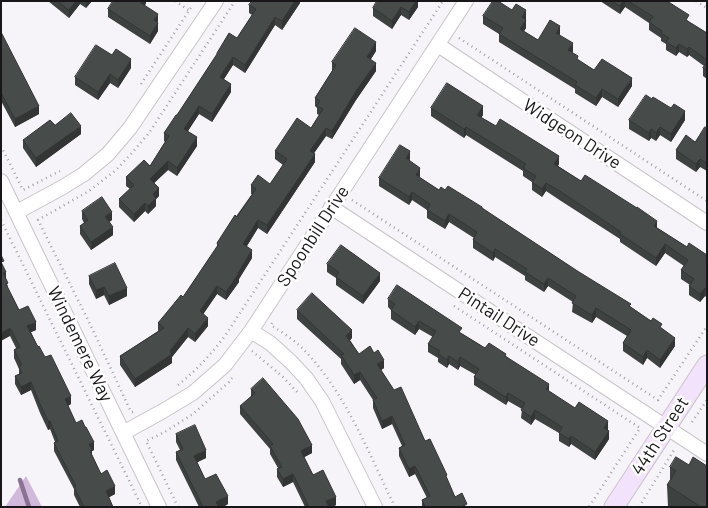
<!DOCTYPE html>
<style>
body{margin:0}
#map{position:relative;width:708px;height:508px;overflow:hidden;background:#f7f4f9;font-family:Barlow,sans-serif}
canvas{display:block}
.frame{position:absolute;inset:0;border:2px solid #181618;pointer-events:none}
</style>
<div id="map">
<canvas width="708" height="508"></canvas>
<div class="frame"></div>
</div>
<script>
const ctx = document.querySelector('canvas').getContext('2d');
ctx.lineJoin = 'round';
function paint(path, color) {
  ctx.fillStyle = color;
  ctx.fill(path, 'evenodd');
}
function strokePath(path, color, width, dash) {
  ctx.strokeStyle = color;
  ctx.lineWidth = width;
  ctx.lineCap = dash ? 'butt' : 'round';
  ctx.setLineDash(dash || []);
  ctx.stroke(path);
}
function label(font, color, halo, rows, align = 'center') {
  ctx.font = font + ' Barlow,sans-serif';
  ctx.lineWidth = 5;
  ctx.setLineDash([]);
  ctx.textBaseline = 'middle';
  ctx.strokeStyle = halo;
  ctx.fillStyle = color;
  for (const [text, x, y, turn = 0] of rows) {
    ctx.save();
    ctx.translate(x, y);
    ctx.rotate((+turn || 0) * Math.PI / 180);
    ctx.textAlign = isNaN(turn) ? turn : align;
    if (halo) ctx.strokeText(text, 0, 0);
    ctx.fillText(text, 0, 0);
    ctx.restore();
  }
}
paint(new Path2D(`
 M26 476 42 507H5Z`), '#d1b9dc');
strokePath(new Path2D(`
 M20 480 29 507`), '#897292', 4.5);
const street = new Path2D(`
 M438 45 707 223
 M1 181 159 507
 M331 207 707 454
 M17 212 63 187 84 174 108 154 130 128 216 1
 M251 331 270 343 290 361 306 378 322 401 375 507
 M123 433 163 411 193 393 225 365 251 331 466 1`);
const secondary = new Path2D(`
 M614 507 707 365`);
strokePath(street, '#c8c4c9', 16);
strokePath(secondary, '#c8c4c9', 21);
strokePath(new Path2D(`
 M175 1 190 11
 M696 1 707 8
 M459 38 707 201
 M141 84 192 6
 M1 146 23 190 60 171
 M352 200 658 400 707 326
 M1 220 142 507
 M454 306 640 428 589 507
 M272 323 271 325C280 331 291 338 299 345 344 388 368 452 395 507
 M252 351 282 376 299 394
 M178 385C197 370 211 354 225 336L443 1
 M133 412H131L90 324 38 220 89 191 116 170 131 154 149 133 235 1
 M692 422 707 400
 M178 507 146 441 163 433 193 414 229 382 232 378
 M639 507 674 450`), '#a2a0a3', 2.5, [1, 4]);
strokePath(street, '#fff', 14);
strokePath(secondary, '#f3e2fb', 19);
paint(new Path2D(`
 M48 1H92L86 8 80 4 69 18Z
 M146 1V3L145 6 158 22V31L150 44 108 17V9Z
 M300 1V3L282 30 275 25 245 73 233 65 224 79 231 92 212 122 199 114 188 131 197 146 177 176 168 170 154 183 159 196 156 199V206L148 214 145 211 134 222 119 207V199L130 189 126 186V177L150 166 165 142 164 141V133L177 115 217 55V53L237 38 252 15 249 13V5Z
 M418 1V7L409 20 401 15 392 29 373 16V8Z
 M600 1H667L689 22 707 33V79L703 76V68L704 66 689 55 687 57 679 52 676 56 666 50V44L661 41V38L649 30V23L625 7 620 14Z
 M512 10 526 18V28L524 31 538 40 560 34 559 35 573 51 572 53 578 60 594 70 632 86 618 107 602 97 596 106 575 93V89L499 42V34L483 24V16Z
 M1 32 39 114 15 127 1 101Z
 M376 51 371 59 376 71 356 100 332 139 326 136 314 153 315 162 267 234 258 228 247 246 252 258 239 279V282L226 300 217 294 203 314 208 326 195 342 188 337 172 357V363L135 387 120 365V356L158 331V323L183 297 217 247V243L252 194H251V185L270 184 283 165 275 159V151L311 128 319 115 317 114V108L315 106V98L332 71V62Z
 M131 68 118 88 110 83 98 100 75 85V77Z
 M431 108 483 115 481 118 559 164 558 166 581 181 657 228 687 247 707 255V298L705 296 700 302 689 295V286L690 285 681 279V270L684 266 665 253 656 266 620 242V239L561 201 546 191 542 197 532 190V182L523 176V171L466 135 464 138 431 116Z
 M629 120H685L671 142 660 135 656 141 651 138 649 141 629 129Z
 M55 125 81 134 36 167 23 148V140Z
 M707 128V171L700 167 696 172 676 159V150L695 142Z
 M410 159 409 161 420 176 419 177 439 190H445L482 208 631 307 662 329 675 346 660 368 647 358 643 365 623 351V343L627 336 596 317 592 323 572 312 573 302 548 286 544 292 525 280V276L495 257 493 261 473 248V240L474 238 449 222 445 229 427 218V210L412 200 409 205 379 186V178Z
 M82 211 112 220 109 222 113 235 91 250 80 234V226L84 223 82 219Z
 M327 264 380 281 363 304 336 285V278L327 272Z
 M4 268 8 288 19 310 36 330 31 332 38 347 71 404 68 406 76 423 94 450 92 451V455L101 474 115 494 109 497 113 507H80L74 495V489L54 451V443L55 442 50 429 48 430 40 413 31 390 21 395 15 384V376L19 374V369L14 358V350L16 348 10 336Z
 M89 276 127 296 109 305 104 295 96 299 89 284Z
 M388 299 462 334 485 348 506 356 549 392 608 429V430L609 439 595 460 571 444 569 447 559 441V433L535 419 531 425 521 418 522 409 508 401 506 405 474 385V377L476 375 460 366 458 370 449 364 447 368 438 362V358L428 352V344L433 337 419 329 415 335 391 319V310L388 307Z
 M297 310 352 338 350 340 359 354 384 368 381 370 425 441 447 480 455 497 467 507H422V500L427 498 415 474 409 477 399 456V448L402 446 392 424 382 429 373 408V400L360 380 354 384 341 364V359L297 319Z
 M251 389 312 453 304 457 313 475 336 505 332 507H305L293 482 283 487 277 477V469L278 468 270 454V449L240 414V406L251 397Z
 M176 434 206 458 197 462 205 479 228 504 223 507H199L176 460V452L180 450 176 442Z
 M689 465 707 507H668L667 485 670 481V467Z`), '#3d4140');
paint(new Path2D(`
 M76 1H80V4L69 18V10Z
 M86 1H92L86 8Z
 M142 1H146V3L141 11V3Z
 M295 1H300V3L282 30V21Z
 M416 1H418V7L409 20V12Z
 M623 1H625V7L620 14V6Z
 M401 7V15L392 29V21Z
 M526 10V18L522 25V17Z
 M158 14V22L154 20Z
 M275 17V25L245 73V65Z
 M526 20V28L520 37V29Z
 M158 23V31L150 44V36Z
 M560 26V34L556 41V33Z
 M376 42V51L367 65V57Z
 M573 43V51L568 59V50Z
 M679 44V52L676 56V48Z
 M689 47V55L687 57V49Z
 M233 57V65L220 85V77Z
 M131 59V68L118 88V80Z
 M376 63V71L356 100 332 139V131L356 91Z
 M110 74V83L98 100V92Z
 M632 78V86L618 107V99Z
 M231 84V92L212 122V114Z
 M602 89V97L596 106V98Z
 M39 106V114L15 127V119Z
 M199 106V114L184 137V129Z
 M483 106V115L477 124V115Z
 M685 111V120L671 142V134Z
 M81 126V134L36 167V158Z
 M466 127V135L464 138V129Z
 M660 127V135L656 141V133Z
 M326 128V136L310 159V151Z
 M651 129V138L649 141V133Z
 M197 137V146L177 176V168Z
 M410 151V159L406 167V158Z
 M315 154V162L267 234V225Z
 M559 156V164L554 172V164Z
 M700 159V167L696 172V164Z
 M168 161V170L150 187V179Z
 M420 168V176L416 183V175Z
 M546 183V191L542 197V189Z
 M159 188V196L156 199V206L148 214V206L153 194Z
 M412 192V200L409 205V197Z
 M145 203V211L134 222V214Z
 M112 212V220L105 225V216Z
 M449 214V222L445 229V221Z
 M258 220V228L243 252V244Z
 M657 221V229L654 226Z
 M113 227V235L91 250V242Z
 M665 244V253L656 266V258Z
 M495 249V257L493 261V253Z
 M252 250V258L239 279V282L226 300V292Z
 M6 272V280L3 273Z
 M380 273V281L363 304V296Z
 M548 278V286L544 292V284Z
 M217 286V294L200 319V311Z
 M104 287V295L96 299V290Z
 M127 288V296L109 305V296Z
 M705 288V296L700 302V294Z
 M596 308V317L592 323V315Z
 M208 318V326L195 342V334Z
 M419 321V329L415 335V327Z
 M36 322V330L27 334V326Z
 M10 328V336L1 341V333Z
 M188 328V337L172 357V363L135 387V379L170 351Z
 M352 330V338L346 344V336Z
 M675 338V346L660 368V360Z
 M647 350V358L643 365V357Z
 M449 356V364L447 368V360Z
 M460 357V366L458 370V362Z
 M384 360V368L377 373V364Z
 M360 372V380L354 384V375Z
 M31 382V390L21 395V387Z
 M549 384V392L546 389Z
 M508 393V401L506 405V397Z
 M71 396V404L65 407V399Z
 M535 410V419L531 425V417Z
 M392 416V424L382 429V421Z
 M48 421H50V429L48 430Z
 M608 421V429L604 436V428Z
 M609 431V439L595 460V452Z
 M571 436V444L569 447V439Z
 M94 442V450L92 451V458L90 459 89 444Z
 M312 445V453L301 459V451Z
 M206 450V458L194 464V456Z
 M415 466V474L409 477V469Z
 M293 474V482L283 487V479Z
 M115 486V494L106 499V491Z
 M228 496V504L223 507H216V502Z
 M336 497V505L332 507H326V501Z`), '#323534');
const building = new Path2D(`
 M58 1H76L69 10Z
 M113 1H142L141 3 158 14 154 20 158 23 150 36 108 9Z
 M252 1H295L282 21 275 17 245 65 233 57 220 77 231 84 212 114 199 106 184 129 197 137 177 168 168 161 150 179 159 188 153 194 156 198 148 206 145 203 134 214 119 199 134 185 126 177 144 160 150 166 169 136 164 133 176 115H177L217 54V53L229 33 237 38 256 9 249 5Z
 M377 1H416L409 12 401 7 392 21 373 8Z
 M493 1H498L512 10 516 4 526 10 522 17 526 20 520 29 538 40 550 20 560 26 556 33 573 43 568 50 578 56 577 59 594 70 602 59 632 78 618 99 602 89 596 98 575 85 577 82 499 34 503 28 483 16Z
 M613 1H623L620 6Z
 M628 1H667L689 15 686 20 707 33V60L689 47 687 49 679 44 676 48 666 42 669 38 661 33 662 31 649 22 653 17Z
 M355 28 376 42 367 57 376 63 356 91 332 131 326 128 310 151 315 154 267 225 258 220 243 244 252 250 238 273H239L226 292 217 286 200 311 208 318 195 334 188 328 170 351 172 354 135 379 120 356 164 328 158 323 181 295 183 297 218 245 217 243 235 215 237 217 256 189 251 185 258 175 270 184 287 159 275 151 297 118 311 128 323 109 317 106 320 101 315 98 336 65 332 62Z
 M1 32 39 106 15 119 1 93Z
 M96 45 112 55 116 49 131 59 118 80 110 74 98 92 75 77Z
 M707 63V70L703 68Z
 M447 83 483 106 477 115 496 126 500 119 559 156 554 164 581 181 585 175 637 208V207L657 221 654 226 687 247 689 243 707 255V258L706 260 707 261V289L705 288 700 294 689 286 694 279 681 270 688 260 665 244 656 258 620 234 621 232 561 192 546 183 542 189 532 182 536 176 523 168 526 164 466 127 464 129 431 108Z
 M646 95 652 99 653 97 671 108 674 104 685 111 671 134 660 127 656 133 651 129 649 133 629 120Z
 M71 113 81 126 36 158 23 140 50 120 55 125Z
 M705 127 707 128V163L700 159 696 164 676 150 686 135 695 142Z
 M400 145 410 151 406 158 420 168 416 175 439 190 441 187 445 190 448 186 482 207V208L579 272 631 304 629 306 651 321 653 318 662 324 660 327 675 338 660 360 647 350 643 357 623 343 631 330 596 308 592 315 572 303 576 296 548 278 544 284 525 272 527 269 495 249 493 253 473 240 477 232 449 214 445 221 427 210 430 204 412 192 409 197 379 178Z
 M102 197 112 212 105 216 113 227 91 242 80 226 88 220 82 211Z
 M341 245 380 273 363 296 336 277 339 272 327 264Z
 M1 255 4 261 1 262 6 272 3 273 8 283 6 284 19 310 28 306 36 322 27 326 38 347 39 346 45 357 51 355 71 396 65 399 76 423 82 420 85 427H86L94 442 89 444 92 449 90 451 101 474 107 470 115 486 106 491 113 507H84L74 487 76 486 54 443 58 441 50 421H48L40 404 31 382 21 387 15 376 22 373 19 367 22 365 14 350 20 347 10 328 1 333Z
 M115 263 127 288 109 296 104 287 96 290 89 276Z
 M397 285 462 328 459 332 485 348 489 343 506 354 505 356 549 384 546 389 575 408 579 402 608 421 604 428 609 431 595 452 571 436 569 439 559 433 562 427 535 410 531 417 521 410 525 403 508 393 506 397 474 377 479 369 460 357 458 362 449 356 447 360 438 354 440 351 428 344 436 331 419 321 415 327 391 310 395 304 388 299Z
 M312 293 352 330 346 336 359 354 370 346 374 353 378 350 384 360 377 364 394 390 401 387 425 441 430 439 447 475 446 476 455 497 462 493 467 504 463 506 464 507H425L422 500 430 496 415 466 409 469 399 448 405 445 392 416 382 421 373 400 377 398 360 372 354 375 341 355 344 354 297 310Z
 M263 378 298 419 312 445 301 451 313 475 323 470 336 497 326 501 329 507H309L293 474 283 479 277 469 282 467 270 446 273 444 240 406 255 393 251 389Z
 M195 425 206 450 194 456 205 479 216 474 228 496 216 502 219 507H203L176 452 183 449 176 434Z
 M676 457 689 465 693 457 707 466V507H701L667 485 676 471 670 467Z`);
paint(building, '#474c4b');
strokePath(building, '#323534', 1);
label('18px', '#181618', '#fff', [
 ["Widgeon Drive",572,134,33],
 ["Spoonbill Drive",313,236,-57],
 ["Pintail Drive",499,317,33],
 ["Windemere Way",80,344,64],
 ["44th Street",660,436,-57]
]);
</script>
